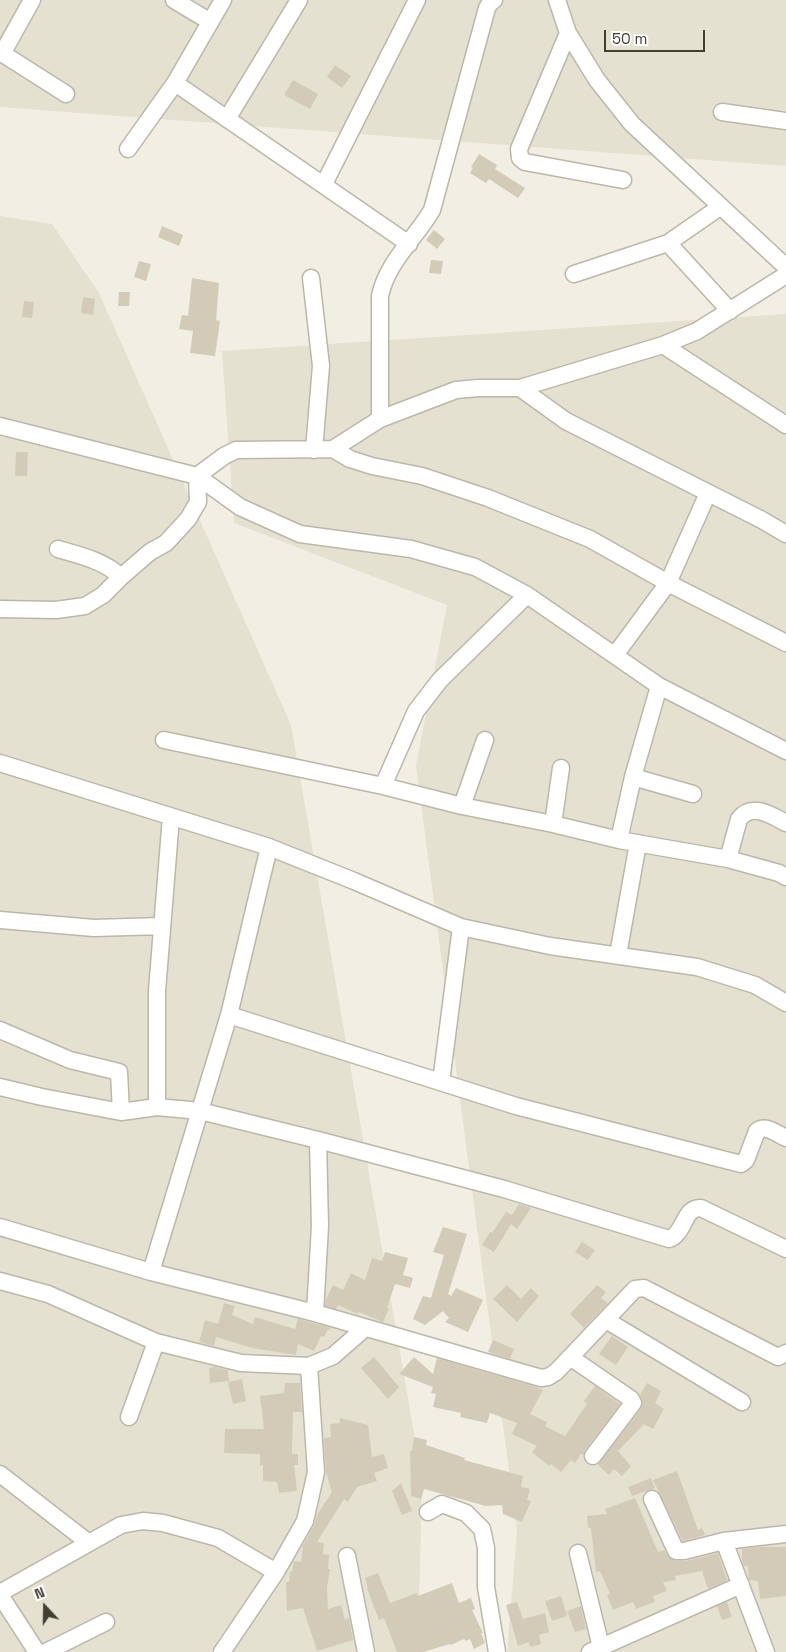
<!DOCTYPE html>
<style>
body{margin:0}
#map{position:relative;width:786px;height:1652px;overflow:hidden;background:#f1eee3;font-family:"Space Grotesk",sans-serif}
canvas{display:block}
.north{position:absolute;left:20px;top:1582px;width:50px;height:50px;-webkit-text-stroke:4px #fff;paint-order:stroke;rotate:339deg;font-size:14px;font-weight:700;line-height:20px;text-align:center;color:#433e33}
.north::after{content:'';display:block;margin:auto;width:18px;height:22px;background:#433e33;clip-path:polygon(50% 0,100% 100%,50% 72%,0 100%)}
.scale{position:absolute;left:604px;top:30px;width:101px;height:22px;box-sizing:border-box;border:2px solid #433e33;border-top:0;padding-left:6px;font-size:15px;line-height:18px;white-space:nowrap;color:#433e33;-webkit-text-stroke:4px #fff;paint-order:stroke}
</style>
<div id="map">
<canvas width="786" height="1652"></canvas>
<div class="north">N</div>
<div class="scale">50 m</div>
</div>
<script>
const ctx = document.querySelector('canvas').getContext('2d');
ctx.lineJoin = 'round';
function paint(path, color) {
  ctx.fillStyle = color;
  ctx.fill(path, 'evenodd');
}
function strokePath(path, color, width, dash) {
  ctx.strokeStyle = color;
  ctx.lineWidth = width;
  ctx.lineCap = dash ? 'butt' : 'round';
  ctx.setLineDash(dash || []);
  ctx.stroke(path);
}
paint(new Path2D(`
 M0 0H786V166L0 107Z
 M0 216 52 224 99 293 291 725 422 1479 418 1652H0Z
 M786 314V1652H507L517 1531 416 766 447 605 234 523 222 351Z`), '#e5e1d1');
paint(new Path2D(`
 M335 65 351 76 342 88 327 77Z
 M293 80 318 94 310 109 284 95Z
 M479 154 497 165 495 169 525 188 518 198 489 179 486 183 470 173 473 168 471 167Z
 M162 226 183 235 179 246 158 237Z
 M434 230 445 239 437 249 426 240Z
 M431 260 443 261 441 274 429 273Z
 M139 261 151 264 146 281 134 277Z
 M192 278 219 283 216 320 220 321 215 356 190 353 193 331 179 329 182 315 188 316Z
 M119 292H130L129 306H118Z
 M83 297 95 299 93 315 81 313Z
 M24 301 34 302 32 318 22 317Z
 M16 452H28L27 476H15Z
 M519 1204 531 1208 517 1229 511 1224 494 1252 482 1245 490 1232 492 1233 506 1212 512 1215Z
 M443 1227 467 1234 448 1294 451 1296 456 1288 483 1300 468 1332 445 1322 449 1318 443 1311 425 1325 413 1319 423 1296 431 1298 444 1255 433 1252Z
 M582 1242 595 1250 588 1260 575 1252Z
 M385 1252 408 1258 403 1275 413 1278 410 1288 395 1284 387 1308 389 1309 383 1322 359 1312 358 1314 338 1305 336 1309 325 1306 326 1299 333 1285 343 1290 351 1273 365 1280 372 1258 382 1261Z
 M507 1285 521 1299 531 1288 539 1296 517 1322 493 1299Z
 M597 1285 606 1292 601 1298 608 1303 584 1328 570 1314Z
 M224 1303 235 1306 232 1315 253 1324 255 1317 295 1329 298 1319 331 1328 330 1330 328 1329 324 1337 321 1336 314 1351 298 1344 296 1355 252 1348 216 1337 214 1346 199 1342 205 1320 218 1324Z
 M612 1336 628 1347 616 1365 599 1354Z
 M493 1340 514 1349 510 1359 488 1352Z
 M374 1357 399 1387 388 1399 361 1368Z
 M414 1357 433 1374 437 1358 536 1387 543 1390 530 1414 547 1422 545 1426 565 1436 587 1404 584 1401 595 1386 620 1404 585 1450 583 1455 581 1454 575 1463 571 1460 561 1472 551 1464 549 1466 532 1452 537 1446 512 1434 517 1423 490 1413 487 1423 460 1417 461 1413 433 1407 436 1394 431 1393 433 1387 399 1374Z
 M215 1367 228 1370 229 1381 210 1383 209 1368Z
 M242 1379 246 1401 233 1404 228 1382Z
 M285 1383H300L302 1412H293L292 1454H298V1465H294L297 1491 279 1493 277 1482 263 1481V1465H260V1454L224 1453 225 1429H264L260 1396 284 1393Z
 M647 1383 661 1391 655 1403 664 1409 653 1429 644 1424 618 1451 631 1466 622 1476 614 1469 609 1475 598 1465 641 1409 643 1403 640 1395Z
 M340 1418 368 1425 372 1457 384 1454 388 1468 374 1473 377 1481 357 1487 348 1502 344 1499 317 1542 324 1543 323 1554 329 1555 328 1569H330L327 1588 328 1609 341 1605 345 1620 349 1618 353 1640 317 1651 303 1608 287 1611 286 1582H289L290 1571 292 1572 294 1561 301 1562 303 1545 314 1526 317 1515 332 1492 326 1472 324 1438 331 1437 330 1424 340 1423Z
 M414 1437 427 1440 426 1445 465 1458 464 1460 523 1476 521 1487 530 1489 527 1500 531 1501 522 1522 503 1514 502 1505 486 1506 424 1489 421 1499 411 1496 410 1451H412Z
 M677 1471 698 1530 702 1528 705 1535 683 1541 653 1480Z
 M651 1478 655 1488 632 1496 628 1487Z
 M401 1483 412 1511 402 1515 392 1491Z
 M635 1498 658 1552 664 1550 670 1559 676 1561H686L718 1553 727 1580 708 1589 702 1571 675 1576 676 1580 663 1582 667 1591 653 1596 655 1602 636 1609 633 1602 613 1610 607 1595 610 1594 600 1571 596 1572 591 1528H588L587 1516 607 1514 605 1509Z
 M760 1547H786V1596L760 1599 758 1581 749 1580 748 1566H744L742 1560V1549Z
 M378 1573 390 1603 417 1593 418 1596 452 1583 459 1603 471 1598 475 1609 472 1610 483 1633H481L485 1643 474 1649 470 1639 466 1641 464 1639 451 1645 450 1644 423 1652H397L384 1618 379 1620 367 1588H368L365 1578Z
 M561 1596 567 1616 552 1621 545 1601Z
 M517 1602 523 1619 545 1613 549 1632 539 1635 541 1644 530 1647 529 1642 518 1646 506 1605Z
 M727 1602 732 1617 722 1620 717 1606Z
 M581 1606 586 1629 575 1632 567 1611Z`), '#d3cbb8');
const street = new Path2D(`
 M174 0 209 21
 M557 0 568 33 597 80 632 124 786 267
 M568 33 519 149 520 158 525 162 623 180
 M0 52 66 94
 M2 54 32 0
 M175 83 409 244
 M722 112 786 121
 M227 119 299 0
 M128 149 175 83 223 0
 M324 184 417 0
 M668 243 730 311
 M574 274 668 243 720 207
 M311 278 321 366 314 450
 M663 345 786 425
 M520 388 566 421 762 520 786 534
 M380 419V296C387 262 415 239 432 210L487 8 490 3 494 0
 M0 426 197 476 198 502 188 519 166 543 150 552 121 577 103 595 85 606 56 610 0 609
 M333 449 380 419 456 390 478 388H520L663 345 697 331 786 275
 M58 549C79 555 105 561 121 577
 M786 643 668 583 590 539 488 498 422 476 372 466 350 459 333 449 236 450 224 456 197 476 240 507 300 534 411 549 475 567 527 595 659 686 786 751
 M615 655 668 583 708 493
 M164 740 383 786 462 806 553 824 619 840 728 859 779 873 786 877
 M0 763 269 847 354 881 461 927 550 946 697 967 755 985 786 1003
 M633 777 693 794
 M383 786 416 711 440 680 527 595
 M462 806 485 740
 M553 824 561 768
 M619 840 633 777 659 686
 M728 859 739 819C752 802 771 815 786 823
 M0 920 94 928 162 926
 M618 955 638 843
 M229 1015 516 1106 741 1164 746 1160 757 1131C766 1124 777 1134 786 1138
 M0 1030 70 1060 119 1072 121 1112
 M441 1082 461 927
 M0 1087 42 1097 121 1112 157 1107 200 1111 318 1140 504 1189 669 1239C685 1234 683 1207 701 1208L786 1249
 M157 1107V991L171 817
 M0 1227 151 1272 315 1313 541 1378 548 1377 556 1372 635 1289 644 1288 778 1357 786 1353
 M151 1272 229 1015 269 847
 M0 1281 48 1294 156 1342 241 1363 309 1366 333 1356 365 1328
 M315 1313 320 1226 318 1140
 M606 1320 742 1402
 M570 1357 631 1399 633 1403 593 1456
 M129 1417 156 1342
 M0 1474 89 1543
 M652 1499 676 1551H684L724 1541
 M428 1512 442 1504 466 1513 482 1529 486 1548V1587L497 1652
 M578 1553 601 1647
 M347 1556 366 1652
 M0 1593 121 1525 143 1521 163 1523 218 1538 276 1572
 M0 1595 37 1652
 M46 1652 106 1622
 M222 1652 276 1572 305 1521 316 1472 309 1366
 M590 1652 741 1585
 M766 1652 724 1541 786 1534`);
strokePath(street, '#bcb7a6', 19);
strokePath(street, '#fff', 16);
</script>
